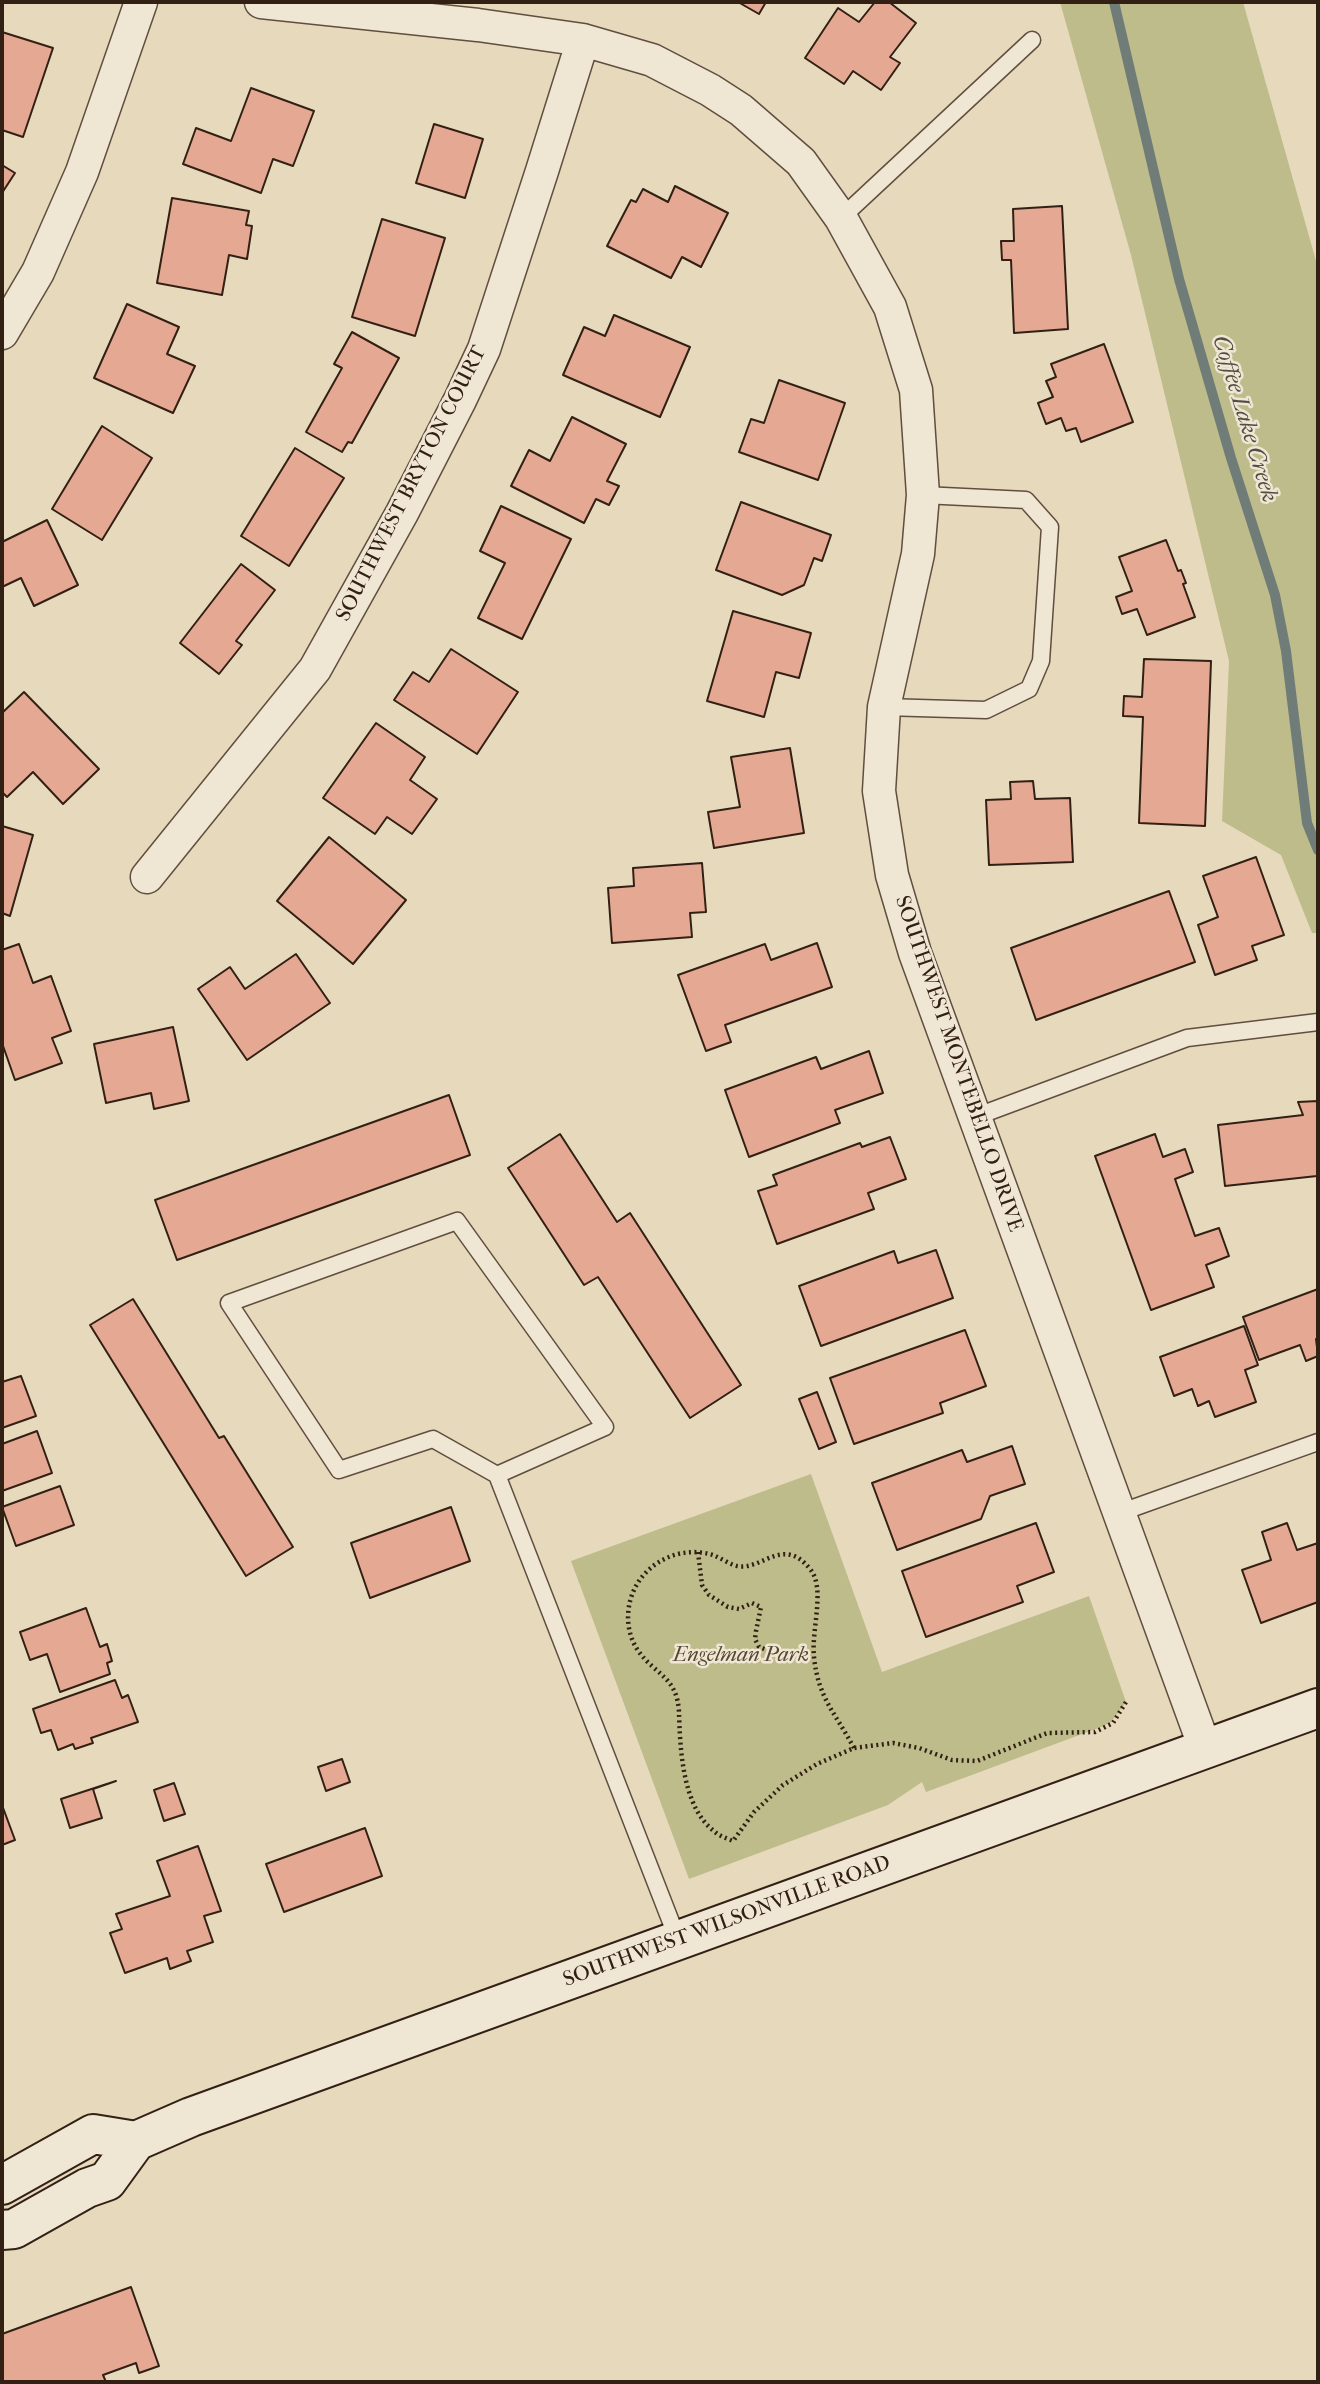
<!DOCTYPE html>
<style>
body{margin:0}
#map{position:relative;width:1320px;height:2384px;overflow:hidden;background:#e7d9bc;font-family:"IM FELL French Canon",serif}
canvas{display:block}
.frame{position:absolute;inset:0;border:4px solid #332015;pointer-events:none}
</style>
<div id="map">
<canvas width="1320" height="2384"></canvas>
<div class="frame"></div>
</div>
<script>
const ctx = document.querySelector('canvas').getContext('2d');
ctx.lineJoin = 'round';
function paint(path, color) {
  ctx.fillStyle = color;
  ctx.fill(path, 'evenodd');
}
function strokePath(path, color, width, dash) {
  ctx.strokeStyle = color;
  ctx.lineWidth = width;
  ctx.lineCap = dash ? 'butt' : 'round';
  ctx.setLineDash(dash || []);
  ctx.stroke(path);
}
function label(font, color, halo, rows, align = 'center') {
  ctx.font = font + ' "IM FELL French Canon",serif';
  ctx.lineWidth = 5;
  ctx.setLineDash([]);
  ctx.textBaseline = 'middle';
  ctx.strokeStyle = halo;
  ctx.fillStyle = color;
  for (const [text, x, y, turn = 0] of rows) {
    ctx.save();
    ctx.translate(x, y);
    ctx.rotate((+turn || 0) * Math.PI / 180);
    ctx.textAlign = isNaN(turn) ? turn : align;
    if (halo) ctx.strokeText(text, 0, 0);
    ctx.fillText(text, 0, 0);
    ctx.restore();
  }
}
paint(new Path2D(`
 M1060 2H1243L1318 268V933H1312L1281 855 1222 821 1229 661 1131 255Z
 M811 1474 882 1672 1089 1596 1126 1702 1111 1722 1101 1727 926 1792 922 1782 888 1805 689 1879 571 1561Z`), '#bebc8b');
strokePath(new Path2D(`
 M1114 2 1179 279 1231 458 1275 595 1286 651 1307 823 1318 850`), '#707c77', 10);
const building = new Path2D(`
 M738 2H766L759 14Z
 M875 2H889L916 23 890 57 900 63 881 90 853 71 844 84 805 58 838 8 859 22Z
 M2 32 53 48 23 137 2 130Z
 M251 88 314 111 293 166 273 159 261 193 183 164 196 128 231 141Z
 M434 124 483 139 465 198 416 183Z
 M2 165 15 173 2 193Z
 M675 186 728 213 701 267 682 257 671 278 607 246 631 200 636 202 643 189 668 202Z
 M172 198 249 211 246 225 252 226 247 259 229 255 222 295 157 283Z
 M1062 206 1068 329 1014 333 1011 260H1002L1001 241H1014L1013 209Z
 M382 219 445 238 415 336 352 317Z
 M127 304 179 327 167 354 195 366 173 413 94 378Z
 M614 315 690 347 660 417 563 375 584 327 605 336Z
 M352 332 399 358 352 443 348 442 342 452 306 432 342 368 334 364Z
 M1104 344 1133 422 1081 442 1076 428 1066 431 1061 418 1046 424 1038 403 1053 397 1046 381 1056 377 1051 364Z
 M779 380 845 403 818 480 739 452 751 419 764 423Z
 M572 417 626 444 607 481 619 486 609 505 596 499 584 523 511 486 529 450 550 461Z
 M102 426 152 458 102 540 52 509Z
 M295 448 344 478 289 566 241 536Z
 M741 502 831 535 822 561 814 558 804 585 782 595 716 570Z
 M501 506 571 539 522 639 478 618 505 563 480 551Z
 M47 520 78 585 34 606 21 578 2 587V542Z
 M1166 540 1178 571 1181 570 1186 583 1183 584 1195 617 1147 635 1137 609 1122 614 1116 597 1132 591 1119 557Z
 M241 564 275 590 236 641 242 645 219 674 180 643Z
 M733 611 811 633 799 678 776 672 764 717 707 701Z
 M451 649 518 692 477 754 394 700 413 672 429 682Z
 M1144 659 1211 661 1205 826 1139 823 1143 717 1123 716 1124 696 1142 697Z
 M24 692 99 769 63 804 33 772 7 797 2 792V713Z
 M376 723 425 757 410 780 437 799 412 834 387 817 375 834 323 798Z
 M790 748 804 833 714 848 708 812 740 807 731 757Z
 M1033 781 1035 799 1070 798 1073 862 989 865 986 800 1011 799 1010 782Z
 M2 826 33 835 10 916 2 913Z
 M329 837 406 900 353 964 277 901Z
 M1256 857 1284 935 1252 946 1257 960 1215 975 1198 925 1218 917 1203 876Z
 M702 863 706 912 690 913 692 937 612 943 608 888 634 886 633 868Z
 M1169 891 1195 962 1036 1020 1011 948Z
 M817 943 832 987 725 1025 731 1042 706 1051 678 975 765 944 771 960Z
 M19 944 33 983 51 976 71 1031 52 1038 62 1063 15 1080 2 1043V950Z
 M296 954 330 1003 247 1060 198 989 230 967 245 989Z
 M173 1027 189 1101 154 1109 151 1093 106 1103 94 1044Z
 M869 1051 883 1093 835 1110 840 1123 749 1157 725 1090 816 1057 821 1069Z
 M449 1095 470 1155 177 1260 155 1200Z
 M1318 1101 1317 1176 1225 1186 1218 1125 1303 1115 1298 1102Z
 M560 1134 617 1222 630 1213 741 1385 690 1418 598 1277 584 1285 508 1168Z
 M1155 1134 1163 1157 1185 1149 1193 1172 1175 1179 1195 1236 1219 1228 1229 1256 1206 1265 1214 1287 1151 1310 1095 1156Z
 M890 1137 906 1179 868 1193 874 1209 777 1244 758 1191 777 1185 773 1175 860 1143 862 1147Z
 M936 1250 953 1298 821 1346 799 1286 894 1251 898 1263Z
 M1318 1289V1339H1316L1318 1356 1306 1361 1300 1345 1259 1360 1243 1317Z
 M133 1299 219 1438 224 1436 293 1547 246 1576 90 1325Z
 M1244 1326 1258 1365 1245 1370 1256 1402 1215 1417 1209 1401 1198 1406 1192 1389 1174 1396 1160 1357Z
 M965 1330 986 1386 940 1403 943 1413 854 1444 830 1378Z
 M21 1376 36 1416 2 1428V1382Z
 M817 1392 836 1442 819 1449 799 1399Z
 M37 1431 52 1473 2 1491V1444Z
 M1012 1446 1025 1484 990 1496 981 1519 897 1550 872 1483 962 1450 967 1462Z
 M60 1486 74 1525 16 1546 2 1507Z
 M451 1507 470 1561 370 1598 351 1543Z
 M1036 1523 1054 1572 1017 1586 1023 1602 926 1637 902 1571Z
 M1287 1523 1297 1550 1318 1543V1602L1261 1623 1242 1570 1271 1560 1262 1532Z
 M86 1608 100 1647 107 1644 112 1661 107 1663 110 1674 60 1692 47 1654 30 1660 20 1632Z
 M115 1680 122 1698 128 1695 138 1722 91 1738 93 1743 75 1749 73 1744 58 1750 51 1730 41 1733 33 1709Z
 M342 1759 350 1782 326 1791 318 1767Z
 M116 1781 93 1789 102 1818 70 1828 61 1799Z
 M174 1783 185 1814 164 1821 154 1790Z
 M2 1805 15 1840 2 1845Z
 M365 1828 382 1876 284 1912 266 1864Z
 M198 1846 221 1911 204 1916 213 1942 187 1951 191 1961 170 1969 167 1958 125 1973 110 1933 122 1929 116 1914 170 1896 157 1861Z
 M131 2287 159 2366 139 2373 136 2363 103 2375 106 2382H2V2334Z`);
paint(building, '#e5a893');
strokePath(building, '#332015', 2);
const lane = new Path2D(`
 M841 218 1032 40
 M884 707 986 710 1029 689 1041 661 1050 527 1026 500 923 495
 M975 1117 1187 1038 1318 1022
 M497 1475 433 1439 339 1470 229 1303 457 1221 605 1427 497 1475 678 1940
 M1119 1513 1318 1442`);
const street = new Path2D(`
 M261 2 478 25 583 40 652 60 710 90 741 110 801 162 841 218 890 307 916 390 923 495 918 554 884 707 879 791 892 875 915 953 1205 1748
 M2 333 38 272 82 172 141 2
 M147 877 315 669 402 513 460 400 484 349 542 171 583 40`);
const secondary = new Path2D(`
 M2 2185 93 2134 136 2141 191 2117 1318 1708
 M2 2230 14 2229 87 2188 107 2181 136 2141`);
strokePath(lane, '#604e3f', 19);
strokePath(street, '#604e3f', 35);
strokePath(secondary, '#332015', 42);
strokePath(new Path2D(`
 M698 1552 702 1585 709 1595 728 1607 739 1609 752 1603 761 1607 756 1631 755 1639 759 1647 767 1650 773 1657
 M854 1748C836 1714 818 1698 814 1657 811 1630 826 1588 810 1569 783 1535 762 1571 737 1566 729 1564 721 1558 713 1555 687 1547 659 1556 642 1577 625 1598 623 1630 639 1652 656 1675 677 1677 679 1712 680 1747 682 1807 714 1831 719 1836 726 1838 733 1841L754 1812 783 1785 817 1764 854 1748 893 1743 919 1748 952 1760 977 1761 1047 1733 1095 1732 1113 1723 1126 1702`), '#332015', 4.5, [2, 3.5]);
strokePath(lane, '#efe6d3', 16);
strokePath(street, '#efe6d3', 32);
strokePath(secondary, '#efe6d3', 38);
label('21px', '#332015', '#efe6d3', [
 ["SOUTHWEST BRYTON COURT",412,484,-63],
 ["SOUTHWEST MONTEBELLO DRIVE",958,1064,71],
 ["SOUTHWEST WILSONVILLE ROAD",727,1922,-20]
]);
label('italic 21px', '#564732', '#efe6d3', [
 ["Engelman Park",741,1656]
]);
label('italic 23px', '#524e46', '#efe6d3', [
 ["Coffee Lake Creek",1244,419,73]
]);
</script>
